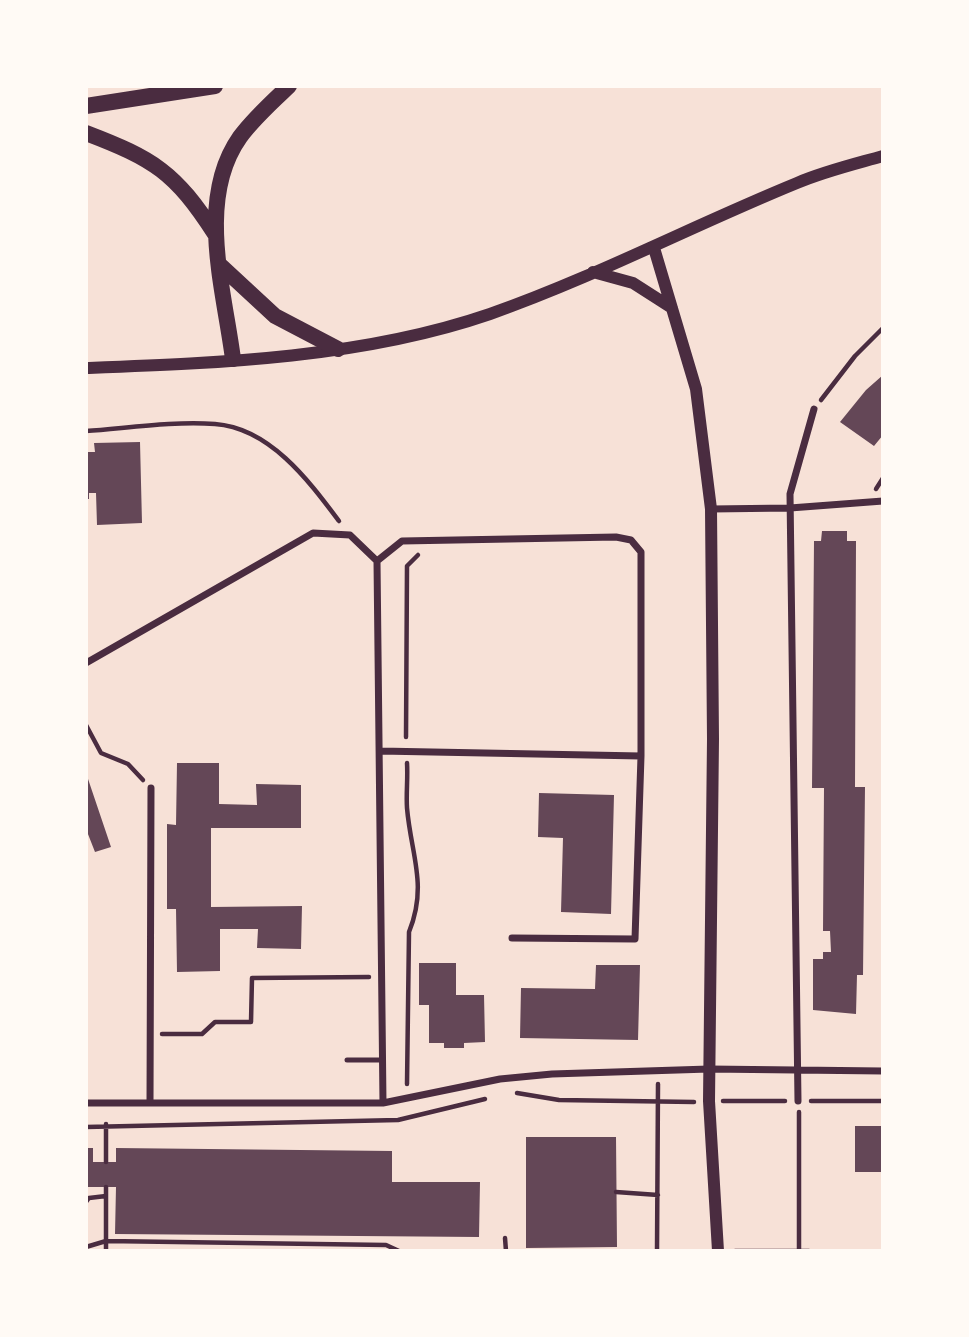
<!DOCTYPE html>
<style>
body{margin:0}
#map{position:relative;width:969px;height:1337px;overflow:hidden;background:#f7e1d7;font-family:Roboto,sans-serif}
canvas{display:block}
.frame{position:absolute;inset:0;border:88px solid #fffaf5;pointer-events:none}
</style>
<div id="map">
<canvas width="969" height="1337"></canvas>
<div class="frame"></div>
</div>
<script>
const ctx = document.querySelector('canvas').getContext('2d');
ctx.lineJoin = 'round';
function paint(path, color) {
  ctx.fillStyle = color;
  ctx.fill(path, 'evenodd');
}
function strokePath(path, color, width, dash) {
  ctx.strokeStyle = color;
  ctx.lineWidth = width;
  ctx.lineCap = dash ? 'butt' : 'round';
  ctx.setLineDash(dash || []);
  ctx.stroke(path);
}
paint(new Path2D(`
 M883 375V435L874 446 840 422 866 390Z
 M140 442 142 523 97 525 96 493H89V499H86V452H95L94 443Z
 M822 531H847V541H856L855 787H865L863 975H857L856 1014 813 1010V959H823V952H831L830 931H823L824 788H812L814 541H821Z
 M177 763H219V804L257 805 256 784 301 785V828H211V907L302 906 301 949 257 948 258 929H220V971L177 972 176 909H167V824L176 825Z
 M86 773 111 847 95 852 86 829Z
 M539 793 614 795 611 914 561 912 563 838 538 837Z
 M419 963H456V995H484L485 1042 464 1043V1048H444V1043H429V1005H419Z
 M596 965H640L638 1040 520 1038 521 988 595 989Z
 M855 1126H883V1172H855Z
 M526 1137H616L617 1247 526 1248Z
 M86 1148H93V1162H116V1148L392 1151V1182H480L479 1237 115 1234 116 1187H86Z`), '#644757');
strokePath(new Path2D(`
 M821 400 855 356 883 328
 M86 431C128 428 173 421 215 424 270 428 309 481 339 521
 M876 489 883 478
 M86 725 101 753 128 764 143 780
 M406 737 407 566 418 555
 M162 1034H202L215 1022H251L252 978 369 977
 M407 1084 409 932C428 885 411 855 407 808 406 793 408 778 407 763
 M517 1093 559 1100 694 1102
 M723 1101H785
 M811 1101H883
 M799 1112V1251
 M86 1127 398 1120 485 1099
 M106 1162V1124
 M106 1187V1251
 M616 1192 658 1195
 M86 1202 89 1198 106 1196
 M505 1238 506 1251
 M86 1247 106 1241 386 1245 399 1251
 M657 1251 658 1084
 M735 1251H809`), '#4a2c40', 4.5);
strokePath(new Path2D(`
 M347 1060H381`), '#4a2c40', 5);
strokePath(new Path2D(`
 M711 509 790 508 883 501
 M377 561 402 541 616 537 631 540 641 552V756L635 939 512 938
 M86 663 313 533 350 535 377 561 383 1103
 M380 751 641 756
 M798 1101 790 494 814 409
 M86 1103H383L500 1079 552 1074 709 1069 883 1071
 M150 1103 151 788`), '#4a2c40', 7);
strokePath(new Path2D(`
 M654 248 696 389 711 509 713 739 709 1101 718 1251
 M593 272 633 283 672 308
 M86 368C220 363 362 358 490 314 595 277 694 225 797 183 825 171 855 164 883 156`), '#4a2c40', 12);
strokePath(new Path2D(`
 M86 106 215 86
 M86 133C154 159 175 172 215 234
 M221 266 275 316 338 349
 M233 359C224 289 196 199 240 137 254 118 272 102 289 86`), '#4a2c40', 16);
</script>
